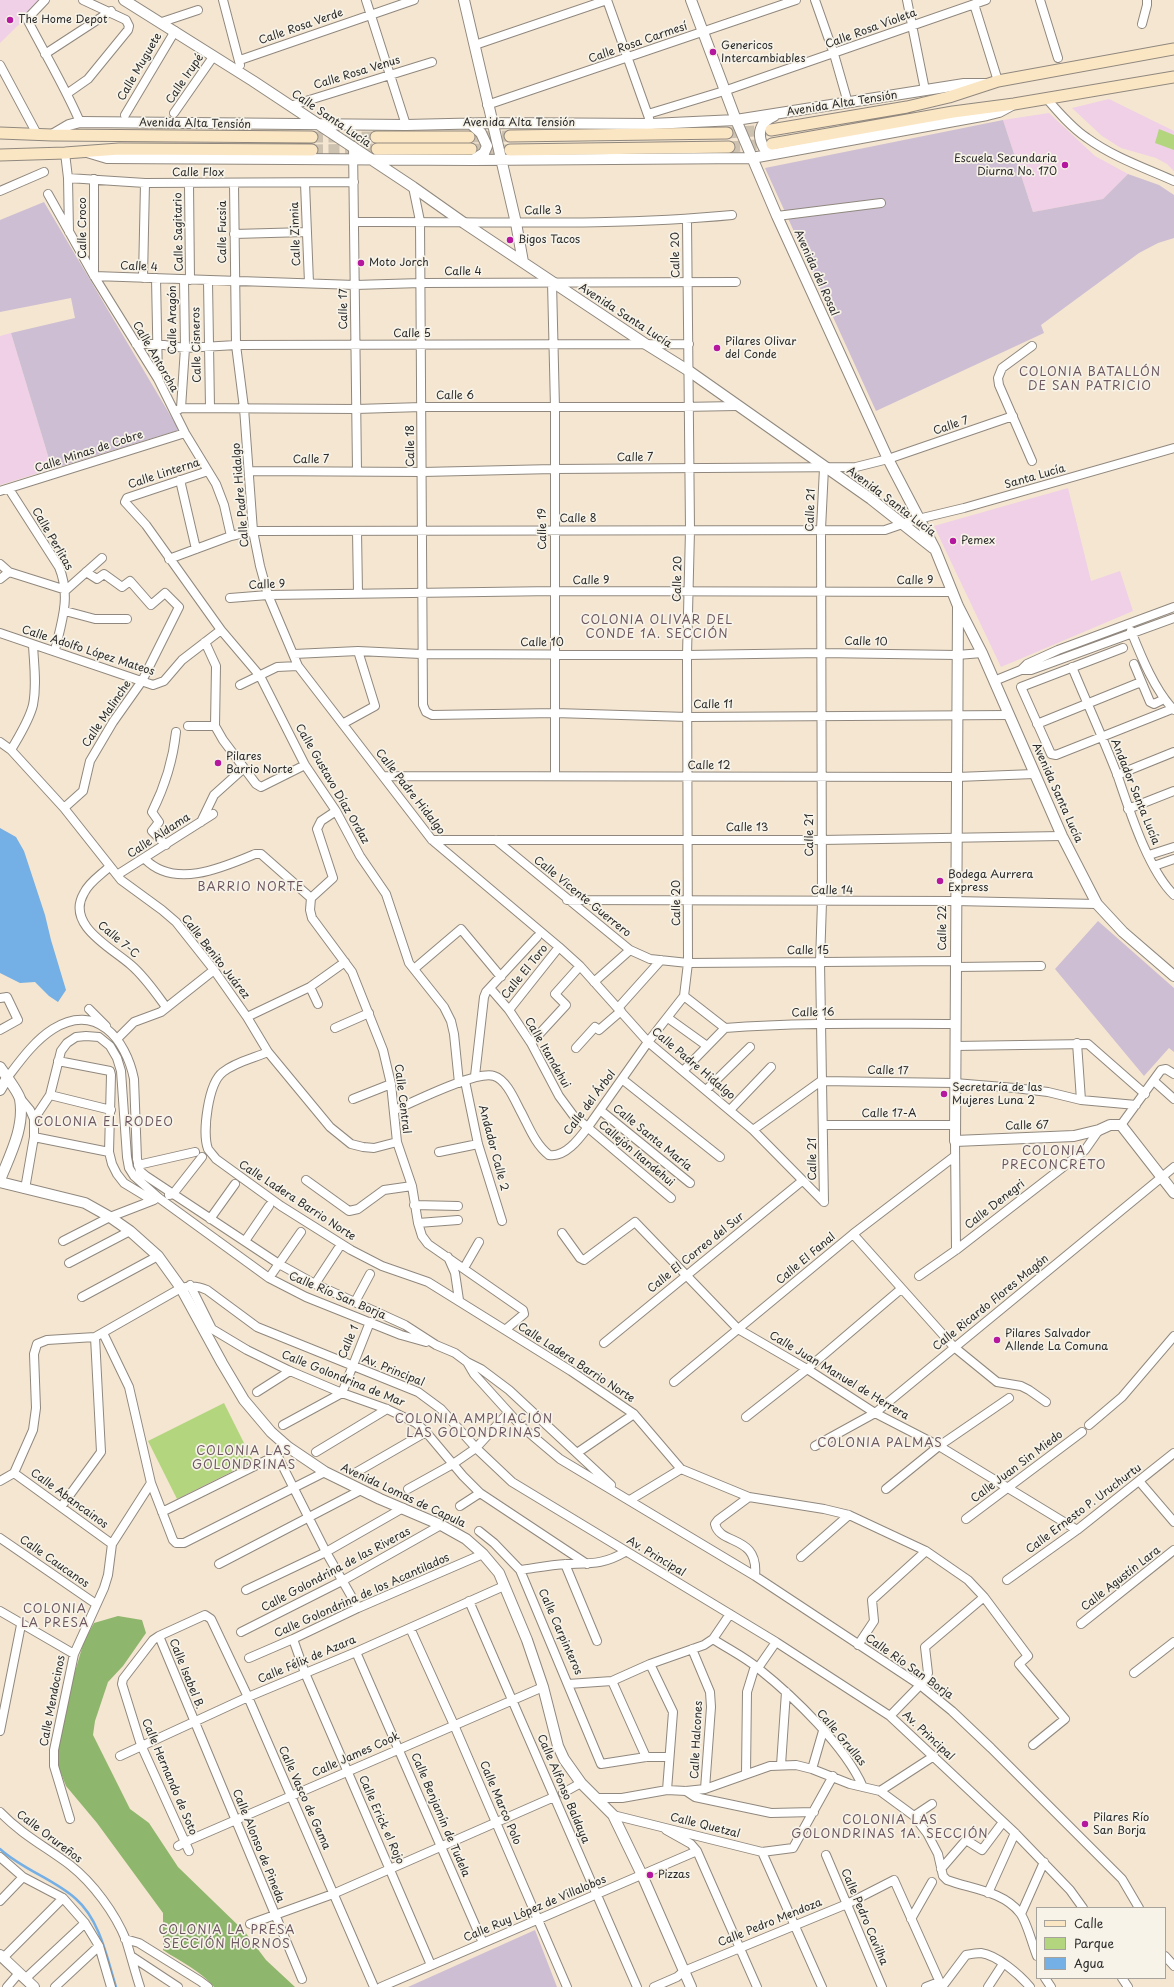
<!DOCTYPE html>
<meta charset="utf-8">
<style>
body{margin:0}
#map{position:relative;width:1174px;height:1987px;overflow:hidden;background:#f5e6d1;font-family:"Playpen Sans",sans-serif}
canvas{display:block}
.legend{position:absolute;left:1036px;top:1907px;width:130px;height:72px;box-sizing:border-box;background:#f7f3e8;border:1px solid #a5a39c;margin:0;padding:5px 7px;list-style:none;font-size:12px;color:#2b2b2b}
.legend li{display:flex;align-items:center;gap:8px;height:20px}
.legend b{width:20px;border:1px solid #a5a39c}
</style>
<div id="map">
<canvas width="1174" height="1987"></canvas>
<ul class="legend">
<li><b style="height:5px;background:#fbe6c4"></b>Calle</li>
<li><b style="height:11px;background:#b3d57e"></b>Parque</li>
<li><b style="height:11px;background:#74afe5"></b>Agua</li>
</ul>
</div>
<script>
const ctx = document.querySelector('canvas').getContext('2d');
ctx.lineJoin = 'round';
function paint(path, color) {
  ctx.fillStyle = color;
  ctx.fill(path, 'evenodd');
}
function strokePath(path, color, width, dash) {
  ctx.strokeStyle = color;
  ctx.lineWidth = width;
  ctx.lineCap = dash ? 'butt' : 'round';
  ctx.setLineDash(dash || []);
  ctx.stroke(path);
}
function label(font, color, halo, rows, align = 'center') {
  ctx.font = font + ' "Playpen Sans",sans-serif';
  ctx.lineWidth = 3.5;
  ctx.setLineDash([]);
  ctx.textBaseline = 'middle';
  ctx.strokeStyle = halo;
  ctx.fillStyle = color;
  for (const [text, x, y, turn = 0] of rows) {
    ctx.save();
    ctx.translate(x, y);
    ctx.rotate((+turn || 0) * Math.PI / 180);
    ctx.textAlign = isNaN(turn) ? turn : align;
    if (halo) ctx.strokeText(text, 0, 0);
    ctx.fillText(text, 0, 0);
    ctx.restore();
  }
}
paint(new Path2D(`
 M0 0H44L0 43Z
 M1109 99 1174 131V171L1167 164 1156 158 1121 148 1102 136 1072 108Z
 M1049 113 1095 156 1128 174 1103 199 1033 212 1003 120Z
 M11 333 52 469 0 485V336Z
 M1068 488 1091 581 1120 571 1133 611 1001 667 934 526Z`), '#efd0e7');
paint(new Path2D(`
 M1003 120 1033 212 1103 199 1128 174 1159 185 1174 195V238L1158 243 1139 253 1041 325 1044 333 876 411 765 168Z
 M44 202 179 430 52 469 11 333 75 318 71 298 0 312V220Z
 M1098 921 1174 988V1052L1169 1048 1144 1076 1055 969Z
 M535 1930 557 1987H408Z`), '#cdbed3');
paint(new Path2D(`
 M1159 129 1174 135V150L1155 143Z
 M224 1403 253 1461 177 1499 148 1441Z`), '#b3d57e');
paint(new Path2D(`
 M118 1616 142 1620 146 1633 123 1666 108 1682 95 1721 93 1735 130 1809 149 1823 178 1867 245 1932 266 1960 295 1987H214C201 1971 181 1962 163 1950V1913L97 1823 66 1786 56 1761 63 1715 74 1675 84 1641 94 1623Z`), '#8eb66d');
paint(new Path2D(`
 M0 828 16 837 24 851 45 915 51 940 66 990 58 1002 49 996 35 982 20 983 0 973Z`), '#74afe5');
strokePath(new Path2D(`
 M0 1849C23 1870 54 1879 76 1899 100 1920 107 1958 116 1987`), '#74afe5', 2.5);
strokePath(new Path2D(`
 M727 133 770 130
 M312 137H376
 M469 137 510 136
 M729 147 772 144
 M471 149 508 150
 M312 150 377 149`), '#cdc1b0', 11, [11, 5.5]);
const minor = new Path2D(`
 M45 0 27 19C45 54 65 87 80 122
 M223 0 240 65
 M366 0 406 125
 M607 0 649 118
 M815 0 834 54 848 103
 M907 0 925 90
 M1040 0 1058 58
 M974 4 998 81
 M162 22 198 10
 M1142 24 1147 5V0
 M475 45 607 0
 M45 54 111 11
 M240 60 414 0
 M0 65 37 134
 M68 93 88 79 128 30 129 26 126 20 83 0
 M1047 99C1059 113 1072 128 1087 138 1113 157 1145 168 1174 181
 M487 105 796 0
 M290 106 432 62
 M174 113 213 57
 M648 114 724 91 986 0
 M125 115 175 31
 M353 146 357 471
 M65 153 68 178 69 232
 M68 178 145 183 354 182
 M94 179V276L355 285 421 283 736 282
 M305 183 309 283
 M189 184 190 280
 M234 184 236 345 244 408 253 531 260 566 268 595 298 666 432 840 559 947 580 966 648 1042 753 1130 824 1202
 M413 187 420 221 423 705 426 712 432 715 555 713 688 717 1009 715
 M0 191 44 172
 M48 194 94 276 158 379 185 433 216 484 224 505 231 536
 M777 216 881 203
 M354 222C480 221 607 227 732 215
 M234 234 307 232
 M143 278 145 183
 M156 278 158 379
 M208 281 210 408
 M552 282 555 408V775
 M136 344H157L185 348 236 345 689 344
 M181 408 185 348 184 280
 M175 412 181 408 356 409 422 407H681L737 406
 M1032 461 999 385 998 378 1002 368 1032 346
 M208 471 127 498 125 502 146 525 221 630 260 676 305 765 336 811 360 856 386 894 409 963 444 1007 451 1021 454 1034 459 1083
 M249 471 422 472 554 469 856 467 888 459 1013 416
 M180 480 196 549
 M9 489 59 567C71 596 62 621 55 650
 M0 491 185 433
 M357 531 358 593
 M169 559 231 536 253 531 885 530 914 520 964 508 1174 448
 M0 564 9 572 66 590 102 558
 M0 579 9 572
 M230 598 268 595 555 591 953 592
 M65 611 95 619H127
 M1131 631C1141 656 1155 691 1174 710
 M0 633 153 685 164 681 182 660 221 630
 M205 642 216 666 215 726 223 740 244 768
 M1123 648 1021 687 1051 754 1056 755 1172 709
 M294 654 358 651 421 654 687 655 822 653 957 655 982 653
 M1134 664 1150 702 1154 704 1164 699
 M1072 667C1087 703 1103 738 1117 774 1129 809 1148 870 1174 895
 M1021 670 1027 664 1058 650 1174 607
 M994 681 1021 670H1031L1174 618
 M240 685 277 667 298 666
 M344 723 375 706 358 651
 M1037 724 1141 682
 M188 726H215
 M0 742 11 750 64 808 121 880 162 910 176 922 214 970 247 1017 268 1052 330 1127 351 1144 363 1147 374 1148 397 1142
 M11 750C19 736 29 721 33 705 37 685 34 665 33 645
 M1117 775 1174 752
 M384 776 957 777 1034 774
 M64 808 83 791 90 761 113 722 142 681 179 607 165 593 151 605 130 581 122 587 104 574 97 579 86 572
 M1128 809 1174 791
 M201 822 214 795 244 768 256 784 261 787 305 765
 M432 840H821L1062 836
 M496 840 630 950 650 959 688 963 955 961
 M166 845 152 831 159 822 152 812C165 786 173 761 176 732
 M1149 855 1174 847
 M145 859C174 889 222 868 255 854H261L311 898
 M1154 866 1174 859
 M109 867C101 875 89 882 84 893 65 925 112 948 131 965 145 977 155 992 166 1007
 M117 875 213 814
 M311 898 310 910 312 918 352 972 383 1050 391 1084 397 1142 412 1186 418 1223 422 1236 428 1244 523 1310 524 1314 505 1330
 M311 898 333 878 317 829 321 821 336 811
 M567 900 955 901 1097 904
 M955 967 1041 966
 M414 969 461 929 501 977
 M594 982 630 950
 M310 987 318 1004
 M490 988 509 1010 531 1043 559 1096 573 1115 671 1198
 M684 996 725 1028C801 1022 878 1024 955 1024
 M0 998 7 997 18 1020 0 1030
 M618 1008 661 960
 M89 1009 106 1026
 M509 1010 559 947
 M247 1017 310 987 345 962
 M668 1018 707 1046
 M335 1028 369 1013
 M118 1038 134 1022 161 1012 214 970
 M531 1043 566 1005 555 994 580 966
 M1077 1043 1081 1100
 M955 1046 1088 1044 1145 1094
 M576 1048 595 1027 599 1030 621 1011
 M268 1052C254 1058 235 1062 223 1072 208 1083 202 1133 208 1149 210 1152 214 1156 216 1159L281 1206 351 1250 382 1266 428 1282 571 1371 634 1414 681 1469 749 1497 824 1509 849 1515 926 1551 968 1580 984 1597 1028 1656 1019 1664 1065 1719 1033 1745
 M58 1061 110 1071 111 1075 109 1152 112 1164 117 1174 124 1183 152 1200
 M683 1071 725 1028
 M475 1076 484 997 486 992 537 937
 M7 1078C20 1061 34 1041 53 1029 96 1002 126 1039 134 1079L137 1159 140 1171 146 1176 279 1264 315 1284 405 1325 436 1345 455 1353 467 1362 474 1374 521 1426 560 1459 755 1576 920 1685 952 1711 991 1748 1122 1879 1139 1908
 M622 1079 720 1157
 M465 1081 478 1144 502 1221
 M1155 1082 1174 1099
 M706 1090 750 1047
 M50 1095 111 1110
 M20 1098 30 1110 34 1119
 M353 1099 391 1084
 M395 1110C413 1102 477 1070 494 1076 507 1080 515 1101 521 1112 529 1127 535 1144 549 1155 565 1158 579 1139 588 1127L648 1042 684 996 688 963 687 655 690 530 687 220
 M600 1110 690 1183
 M730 1110 771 1067
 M824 1125H954
 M1121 1125 1161 1070 1166 1069 1174 1074
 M753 1130 821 1081 955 1083 1015 1088 1048 1092 1081 1100 1136 1105
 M34 1137 109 1152
 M955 1141 956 1250
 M439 1152 478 1144
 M138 1165 195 1152
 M306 1180 349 1211 358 1209 384 1190 412 1186
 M25 1189 34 1137V1119L50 1095 61 1051 67 1043 76 1037 86 1036 99 1037 110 1046 117 1058 121 1071 127 1157 129 1168 134 1176 159 1198 269 1278 306 1297 401 1335 426 1342
 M169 1195 173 1194 202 1157
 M824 1202 820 962 822 902 821 529 824 468
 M414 1205 458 1206
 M210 1219 235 1184
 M418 1223 458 1220
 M562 1233 580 1258 584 1260 635 1222 738 1329 807 1369 875 1413 939 1446 1077 1530
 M853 1234 954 1347 997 1382 1021 1386 1029 1390 1046 1402
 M63 1241 110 1217 154 1200
 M245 1241 269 1206
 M448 1257 455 1273 459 1300
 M69 1263 130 1231
 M464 1268 479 1242
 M919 1276 956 1250 1085 1150 1099 1130
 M269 1278 301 1232
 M315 1284 338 1249
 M190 1285 212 1329 247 1350 290 1371 342 1393 387 1409 416 1423 426 1432 463 1476 480 1493 587 1564
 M82 1297 158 1256
 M355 1302 370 1274
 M103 1333 129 1387 151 1483 173 1540 176 1543H184L325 1472
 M604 1343 802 1181
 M467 1362 481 1369 509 1390 611 1485
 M674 1382 853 1234 955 1156
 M257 1392 290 1371
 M746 1417 807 1369 901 1289
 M283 1425 342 1393 370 1322
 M1089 1425 1122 1397 1174 1336
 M815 1446 875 1413 1174 1167
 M316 1452 387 1409
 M577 1453 634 1414
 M277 1455 326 1552 358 1608
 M14 1473 112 1544
 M355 1473 426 1432
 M0 1481 14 1473 33 1430 36 1408 34 1354 37 1344 47 1340 95 1337 181 1288C191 1285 198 1286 207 1290L257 1327 418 1392 441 1409 476 1448 512 1482 776 1642 890 1716 1015 1833 1070 1890 1083 1908
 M1139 1481 1174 1522
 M408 1489 453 1464 476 1448 508 1413
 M886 1489 939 1446 1009 1398
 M749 1497 718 1520 715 1524C720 1546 759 1534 755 1576
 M630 1500 681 1469
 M460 1506 480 1493
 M61 1507 101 1452 95 1337
 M162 1512 277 1455 288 1447
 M966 1519 1082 1432
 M479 1531 494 1543 520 1570 601 1764 646 1757H669
 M0 1538 96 1604
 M801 1557 849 1515
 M219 1564 361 1490
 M565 1564 597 1641
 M520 1570C535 1568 550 1565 566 1564 590 1563 603 1565 625 1552
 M1007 1580 1077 1530 1174 1453
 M246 1590 326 1552 403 1508
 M469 1601 637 1987
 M0 1611 74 1654
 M730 1614 713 1639C728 1649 745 1657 759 1669 794 1697 845 1746 863 1787
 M1081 1624 1174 1550
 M410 1628 454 1725 567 1987
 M241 1632 342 1581 441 1525
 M159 1636 302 1979
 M293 1639 305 1673 431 1965
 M858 1645 874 1621 872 1600 926 1551
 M692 1649 710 1692 711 1707 705 1789
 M356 1652 483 1943
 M249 1658 293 1639 358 1608 483 1554
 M650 1664 673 1712 667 1790
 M758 1668 776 1642
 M1134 1673 1174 1642
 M612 1681 646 1757
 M568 1684 612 1681 650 1664 704 1645 713 1639
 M890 1716 926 1679 928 1673 925 1647 984 1597
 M0 1731 21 1625
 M120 1756 248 1697 356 1652 504 1586
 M781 1765 786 1692
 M812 1769 823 1731
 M746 1774 747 1692 755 1666
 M686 1791 695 1797 771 1813 814 1812
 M880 1791 934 1756
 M563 1793 581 1783
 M595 1798H622L667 1790 686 1791 705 1789 770 1766 796 1765 812 1769 850 1784 880 1791 914 1816 927 1833 938 1854 943 1876 947 1880C971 1889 1003 1891 1020 1913 1027 1922 1032 1944 1037 1956
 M0 1812C21 1834 46 1847 70 1865 93 1883 115 1913 126 1940 131 1956 135 1972 140 1987
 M613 1815 762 1852 793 1848 833 1776
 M914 1816 932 1804
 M70 1819 54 1766V1750L74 1654 104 1588 108 1575 112 1544 151 1483
 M666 1830 691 1844 697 1851 757 1987
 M178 1846 185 1842 543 1687
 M189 1851 141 1745 122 1684 123 1679 153 1640 159 1636 205 1615 211 1619 248 1697 374 1987
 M762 1852 822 1987
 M826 1855 882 1987
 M0 1857 23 1877 63 1898 85 1923 99 1946 111 1987
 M941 1869 966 1840 982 1850 1003 1822
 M988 1893 1015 1833
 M0 1901 23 1877
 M1021 1914 1044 1862
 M911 1919 932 1882
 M250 1924 333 1894 554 1797
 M125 1939 139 1943 200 1981 208 1987
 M131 1956 178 1987
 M1165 1956 1174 1966
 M3 1958 63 1898
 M1045 1978 1051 1987
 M1122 1978 1128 1987
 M25 1979 85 1923
 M7 1987 19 1973
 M55 1987 99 1946
 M381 1987 697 1851
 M654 1987 677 1977 684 1971 847 1904 894 1880 942 1987
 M926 1987 939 1982
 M942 1987 966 1955C971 1954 976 1953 981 1953 997 1955 1020 1975 1030 1987
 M988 1987 1003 1964`);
const tertiary = new Path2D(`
 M124 0 253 81 413 187 464 223 644 343 689 371 871 499 933 548
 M464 0 516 223 523 262
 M691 0 736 120 777 216 888 459 935 549 958 606 982 653 1062 836 1097 904 1123 932 1174 976
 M774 116C760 122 756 134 764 148L774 154
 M470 123 481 133 487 146 484 153 473 160
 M52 135 69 125 80 122 406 125 491 123 651 124 736 120 964 84H985
 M87 152 107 158 473 160 752 158 987 115 999 112 1012 105
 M958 607 955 1141 1074 1136 1099 1130 1110 1125H1121L1174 1193
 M0 1067C5 1075 18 1091 20 1099 25 1127 10 1155 0 1180
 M0 1090 7 1078
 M0 1182 85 1203 110 1217 130 1231 158 1256 181 1288 222 1363 244 1400 271 1432 288 1447 325 1472 380 1499 441 1525 466 1539 483 1554 499 1573 527 1640 543 1687 558 1746 564 1759 581 1783 613 1815 642 1875 691 1987
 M0 1955 34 1987`);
const secondary = new Path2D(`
 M771 130 907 107 949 97 998 81 1174 49
 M0 133 52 135 312 137
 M510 136 727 133
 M376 137H469
 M772 144 953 112 1014 104 1174 77
 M377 149H471
 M510 150 729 147
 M0 155 65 153 119 149 312 150`);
strokePath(minor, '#90887e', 10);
strokePath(tertiary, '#90887e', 12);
strokePath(secondary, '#90887e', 13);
strokePath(minor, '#fff', 8);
strokePath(tertiary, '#fff', 10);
strokePath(secondary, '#fbe6c4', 11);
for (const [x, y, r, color] of [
 [10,20,4,"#b5179e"],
 [713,52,4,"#b5179e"],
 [1065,165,4,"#b5179e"],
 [510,240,4,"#b5179e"],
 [361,263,4,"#b5179e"],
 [717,348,4,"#b5179e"],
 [953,541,4,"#b5179e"],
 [218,763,4,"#b5179e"],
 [940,881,4,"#b5179e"],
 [944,1094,4,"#b5179e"],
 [997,1340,4,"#b5179e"],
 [1085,1824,4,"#b5179e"],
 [650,1875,4,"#b5179e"]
]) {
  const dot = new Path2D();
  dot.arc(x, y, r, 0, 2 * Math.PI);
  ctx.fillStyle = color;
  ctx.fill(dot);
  strokePath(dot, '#f7f3e8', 1.5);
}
label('11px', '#2b2b2b', '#f7f3e8', [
 ["The Home Depot",18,20],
 ["Genericos",721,46],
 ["Intercambiables",721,59],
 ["Escuela Secundaria",1057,159,"right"],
 ["Diurna No. 170",1057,172,"right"],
 ["Bigos Tacos",518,240],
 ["Moto Jorch",369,263],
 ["Pilares Olivar",725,342],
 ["del Conde",725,355],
 ["Pemex",961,541],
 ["Pilares",226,757],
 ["Barrio Norte",226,770],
 ["Bodega Aurrera",948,875],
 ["Express",948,888],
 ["Secretaría de las",952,1088],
 ["Mujeres Luna 2",952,1101],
 ["Pilares Salvador",1005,1334],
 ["Allende La Comuna",1005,1347],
 ["Pilares Río",1093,1818],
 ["San Borja",1093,1831],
 ["Pizzas",658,1875]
], 'left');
label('11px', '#2b2b2b', '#f7f3e8', [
 ["Calle Rosa Verde",301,27,-19],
 ["Calle Rosa Violeta",871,29,-20],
 ["Calle Rosa Carmesí",638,43,-19],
 ["Calle Muguete",140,67,-60],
 ["Calle Rosa Venus",357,73,-17],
 ["Calle Irupé",185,79,-56],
 ["Avenida Alta Tensión",842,104,-9],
 ["Calle Santa Lucía",331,119,34],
 ["Avenida Alta Tensión",519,123],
 ["Avenida Alta Tensión",195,124,1],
 ["Calle Flox",198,173],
 ["Calle 3",543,211,-1],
 ["Calle Croco",83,228,-90],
 ["Calle Sagitario",179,232,-91],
 ["Calle Fucsia",223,232,-90],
 ["Calle Zinnia",296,234,-92],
 ["Calle 20",676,255,-91],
 ["Calle 4",139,267,2],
 ["Calle 4",463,272],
 ["Avenida del Rosal",816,273,66],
 ["Calle 17",344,309,-90],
 ["Avenida Santa Lucía",625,316,33],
 ["Calle Aragón",173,320,-90],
 ["Calle 5",412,334],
 ["Calle Cisneros",197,345,-91],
 ["Calle Antorcha",155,357,60],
 ["Calle 6",455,396],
 ["Calle 7",951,426,-19],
 ["Calle 18",411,446,-90],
 ["Calle Minas de Cobre",89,452,-18],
 ["Calle 7",635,458],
 ["Calle 7",311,460],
 ["Calle Linterna",164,474,-18],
 ["Santa Lucía",1035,477,-16],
 ["Calle Padre Hidalgo",241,495,-95],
 ["Avenida Santa Lucía",891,502,37],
 ["Calle 21",811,510,-88],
 ["Calle 8",578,519],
 ["Calle 19",543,529,-90],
 ["Calle Perlitas",52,539,60],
 ["Calle 20",678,579,-89],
 ["Calle 9",591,581],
 ["Calle 9",915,581],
 ["Calle 9",267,585,-3],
 ["Calle 10",866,642,1],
 ["Calle 10",542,643],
 ["Calle Adolfo López Mateos",88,651,18],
 ["Calle 11",713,705],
 ["Calle Malinche",107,714,-56],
 ["Calle 12",709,766],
 ["Calle Gustavo Díaz Ordaz",332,784,60],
 ["Calle Padre Hidalgo",410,792,52],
 ["Andador Santa Lucía",1135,792,68],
 ["Avenida Santa Lucía",1057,793,66],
 ["Calle 13",747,828],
 ["Calle 21",810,835,-90],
 ["Calle Aldama",159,836,-33],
 ["Calle 14",832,891],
 ["Calle Vicente Guerrero",582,897,39],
 ["Calle 20",677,903,-90],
 ["Calle 22",943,928,-90],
 ["Calle 7-C",118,940,40],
 ["Calle 15",808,951],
 ["Calle Benito Juárez",215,957,52],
 ["Calle El Toro",525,972,-51],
 ["Calle 16",813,1013,-1],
 ["Calle Itandehui",547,1053,60],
 ["Calle Padre Hidalgo",693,1064,40],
 ["Calle 17",888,1071,1],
 ["Calle Central",402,1099,83],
 ["Calle del Árbol",590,1103,-53],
 ["Calle 17-A",889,1114],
 ["Calle 67",1027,1126,-2],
 ["Calle Santa María",652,1138,39],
 ["Andador Calle 2",493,1148,75],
 ["Callejón Itandehui",636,1154,40],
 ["Calle 21",813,1159,-90],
 ["Calle Ladera Barrio Norte",297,1201,33],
 ["Calle Denegri",995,1205,-38],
 ["Calle El Correo del Sur",696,1253,-39],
 ["Calle El Fanal",806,1259,-40],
 ["Calle Río San Borja",337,1296,23],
 ["Calle Ricardo Flores Magón",991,1303,-39],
 ["Calle 1",349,1342,-67],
 ["Calle Ladera Barrio Norte",576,1363,33],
 ["Av. Principal",393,1371,22],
 ["Calle Juan Manuel de Herrera",839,1376,31],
 ["Calle Golondrina de Mar",343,1379,22],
 ["Calle Juan Sin Miedo",1017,1467,-37],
 ["Avenida Lomas de Capula",403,1496,25],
 ["Calle Abancainos",69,1499,36],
 ["Calle Ernesto P. Uruchurtu",1084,1509,-37],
 ["Av. Principal",656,1557,31],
 ["Calle Caucanos",54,1562,35],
 ["Calle Golondrina de las Riveras",336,1570,-28],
 ["Calle Agustín Lara",1121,1579,-38],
 ["Calle Golondrina de los Acantilados",362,1596,-24],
 ["Calle Carpinteros",560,1632,66],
 ["Calle Félix de Azara",307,1660,-23],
 ["Calle Río San Borja",909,1667,35],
 ["Calle Isabel B.",186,1674,68],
 ["Calle Mendocinos",53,1701,-79],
 ["Av. Principal",928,1736,43],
 ["Calle Grullas",841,1738,50],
 ["Calle Halcones",697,1740,-87],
 ["Calle James Cook",356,1755,-24],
 ["Calle Hernando de Soto",169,1777,67],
 ["Calle Alfonso Baldaya",563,1789,67],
 ["Calle Vasco de Gama",304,1798,66],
 ["Calle Marco Polo",500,1803,67],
 ["Calle Benjamín de Tudela",440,1815,67],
 ["Calle Erick el Rojo",381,1820,66],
 ["Calle Quetzal",705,1826,14],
 ["Calle Orureños",49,1837,37],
 ["Calle Alonso de Pineda",258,1846,68],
 ["Calle Ruy López de Villalobos",535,1909,-23],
 ["Calle Pedro Cavilha",864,1917,67],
 ["Calle Pedro Mendoza",770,1923,-22]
]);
ctx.letterSpacing = '1px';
label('12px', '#6d5861', '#f7f3e8', [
 ["COLONIA BATALLÓN",1090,373],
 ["DE SAN PATRICIO",1090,387],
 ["COLONIA OLIVAR DEL",657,621],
 ["CONDE 1A. SECCIÓN",657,635],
 ["BARRIO NORTE",251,888],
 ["COLONIA EL RODEO",104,1123],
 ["COLONIA",1054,1152],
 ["PRECONCRETO",1054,1166],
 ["COLONIA AMPLIACIÓN",474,1420],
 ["LAS GOLONDRINAS",474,1434],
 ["COLONIA PALMAS",880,1444],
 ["COLONIA LAS",244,1452],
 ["GOLONDRINAS",244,1466],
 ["COLONIA",55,1610],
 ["LA PRESA",55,1624],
 ["COLONIA LAS",890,1821],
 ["GOLONDRINAS 1A. SECCIÓN",890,1835],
 ["COLONIA LA PRESA",227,1931],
 ["SECCIÓN HORNOS",227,1945]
]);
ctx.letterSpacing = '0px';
</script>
